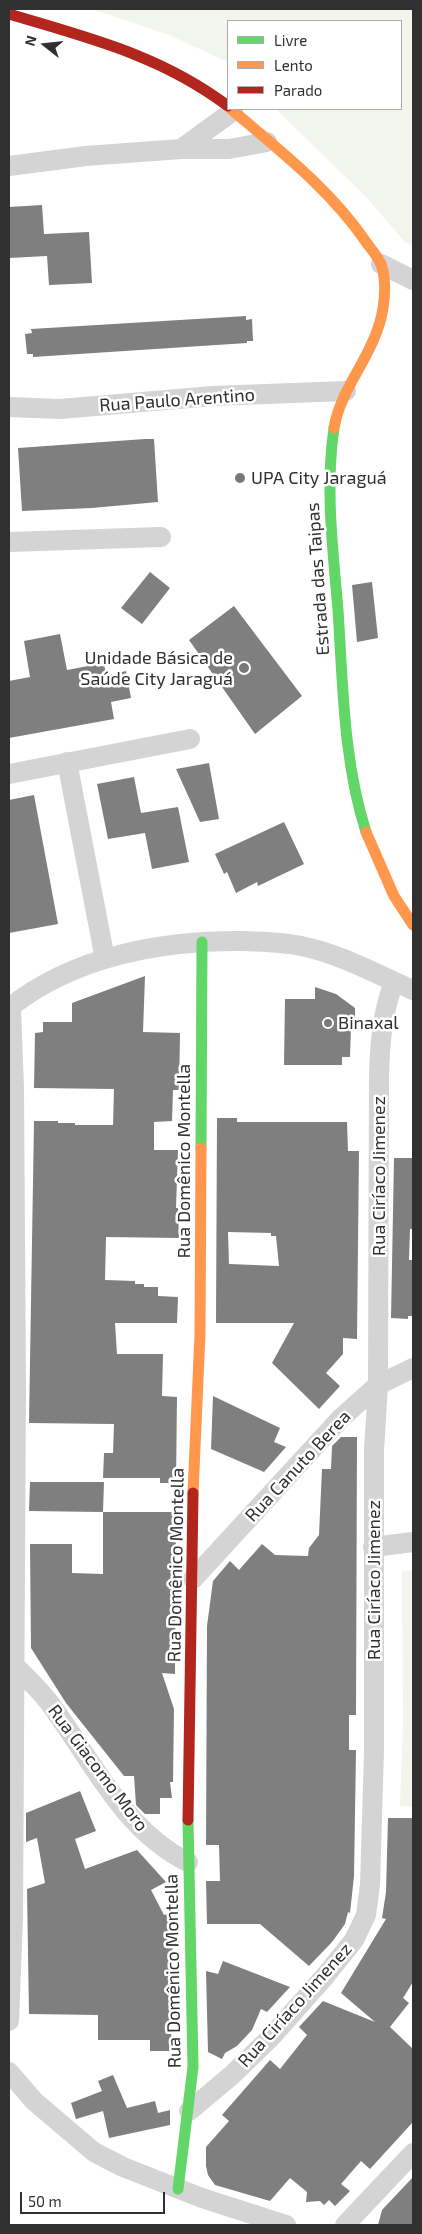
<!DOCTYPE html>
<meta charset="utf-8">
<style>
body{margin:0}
#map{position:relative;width:422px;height:2234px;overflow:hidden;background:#fff;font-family:"Exo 2",sans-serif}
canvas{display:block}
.frame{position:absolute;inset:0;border:10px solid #303030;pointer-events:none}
.legend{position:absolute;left:227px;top:20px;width:175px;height:90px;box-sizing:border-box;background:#fff;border:1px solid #acacac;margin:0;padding:6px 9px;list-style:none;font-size:15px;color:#303030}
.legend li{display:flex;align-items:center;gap:10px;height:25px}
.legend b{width:25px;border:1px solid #acacac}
.north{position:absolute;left:20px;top:20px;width:50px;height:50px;-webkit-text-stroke:4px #fff;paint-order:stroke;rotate:286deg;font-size:14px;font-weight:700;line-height:20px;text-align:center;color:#303030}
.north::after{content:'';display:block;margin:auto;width:18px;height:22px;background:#303030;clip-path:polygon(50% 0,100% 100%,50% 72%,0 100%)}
.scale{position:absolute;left:20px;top:2192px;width:145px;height:22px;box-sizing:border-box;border:2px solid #303030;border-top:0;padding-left:6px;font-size:15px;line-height:18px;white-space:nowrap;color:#303030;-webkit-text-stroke:4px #fff;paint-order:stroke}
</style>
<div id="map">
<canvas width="422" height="2234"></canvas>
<div class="frame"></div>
<ul class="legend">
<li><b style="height:6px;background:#63d668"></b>Livre</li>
<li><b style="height:6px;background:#ff974d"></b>Lento</li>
<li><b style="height:6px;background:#b3261e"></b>Parado</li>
</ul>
<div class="north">N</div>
<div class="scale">50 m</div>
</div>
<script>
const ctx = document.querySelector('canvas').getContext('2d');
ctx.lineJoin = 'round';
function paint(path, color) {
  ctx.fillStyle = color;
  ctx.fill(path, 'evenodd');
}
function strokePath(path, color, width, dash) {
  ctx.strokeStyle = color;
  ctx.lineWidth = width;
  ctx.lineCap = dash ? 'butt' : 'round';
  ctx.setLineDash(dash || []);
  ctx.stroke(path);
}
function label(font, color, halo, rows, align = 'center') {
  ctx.font = font + ' "Exo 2",sans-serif';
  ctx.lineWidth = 5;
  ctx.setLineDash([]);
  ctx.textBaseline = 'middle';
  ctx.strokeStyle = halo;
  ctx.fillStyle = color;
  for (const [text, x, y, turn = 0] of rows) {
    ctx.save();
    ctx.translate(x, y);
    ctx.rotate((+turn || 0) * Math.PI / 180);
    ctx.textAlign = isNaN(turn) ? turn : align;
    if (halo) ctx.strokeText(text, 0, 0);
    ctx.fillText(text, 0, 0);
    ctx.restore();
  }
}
paint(new Path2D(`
 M92 9H413V246L404 241 368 199 276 109H401V21H228V62L169 35Z
 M413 1570V1807L400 1806 403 1724 402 1571Z`), '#f1f5ec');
paint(new Path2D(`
 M42 205 44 234 89 232 92 283 49 285 47 256 9 258V207Z
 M246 316V320L252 319 253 341H247V343L33 357V354H27L25 334 32 333 31 329Z
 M145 439H154L158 502 92 508 22 511 18 448Z
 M150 572 170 588 142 624 121 608Z
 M372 582 378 638 357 642 352 585Z
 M234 606 302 696 255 734 189 640Z
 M60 634 67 670 104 663 106 676 126 671 131 698 111 702 114 719 9 738V681L30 677 24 641Z
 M209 763 219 819 200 822 176 769Z
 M134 777 141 813 178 807 189 862 152 869 145 833 108 839 97 784Z
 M34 795 58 924 9 933V800Z
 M284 822 304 864 258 886 257 882 236 893 227 872 224 874 215 854Z
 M145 976 143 1032 180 1033 179 1090H173L172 1121 154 1122V1150H178L176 1208H178L179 1238 106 1237 105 1280 135 1281V1284H144V1287H158V1296L178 1297 177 1323H115L117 1354H163L162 1396 177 1397 176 1483H160V1478H103L104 1453H113L114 1424 29 1423 34 1121H58V1123H75V1125H113L114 1089 34 1088 35 1033 43 1032V1022H72V1003Z
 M315 987 336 994 355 1008V1026L351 1027 350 1057H342V1065H284L285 999H315Z
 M217 1118H237V1122H347L348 1151H359L357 1339 343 1338V1354L326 1373 340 1386 319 1409 272 1363 294 1323H216ZM228 1232 271 1233V1236H276L279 1266 229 1264Z
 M394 1158H413V1229H410L409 1260H413V1316H408V1319L391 1318Z
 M213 1396 280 1428 274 1442 286 1447 264 1472 211 1449Z
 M341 1437H357L356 1715H349V1750H356L354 1876 350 1913 348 1912 345 1924 332 1942 309 1966 260 1924H207L206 1881H220L219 1845H206L207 1626 213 1581 230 1561 239 1570 262 1544 275 1555 308 1556 309 1548 319 1535 322 1469H331L332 1446Z
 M30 1482H104L103 1512 29 1511Z
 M103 1512H176L175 1674 162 1673 174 1709 173 1782H170L172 1798H160V1814H145L136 1805 134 1776H124L66 1703 31 1648 30 1544H72V1573L103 1574Z
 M80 1791 96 1831 75 1839 85 1869 137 1850 166 1882 151 1890 164 1915 173 1912 171 2051H150V2040H98V2015L29 2014 27 1889 45 1883 37 1838 26 1842V1813Z
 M388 1818H412L413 1821V1982L403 1998 409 2003 390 2027 413 2049V2122L370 2169 361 2161 341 2184 350 2191 335 2206 329 2200 324 2205 320 2201 306 2202 307 2192 290 2178 270 2201 215 2185 208 2175 206 2166V2147L229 2121 222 2115 270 2060 280 2069 307 2035 299 2027 323 2001 375 2022 341 1993 386 1919 382 1918 386 1892Z
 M223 1961 290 1987 267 2012 261 2009 252 2030 237 2046 225 2053 222 2059 208 2052 206 1971 218 1974Z
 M113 2075 127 2108 155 2101 158 2113 170 2110V2125L109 2138 103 2111 76 2119 71 2103 102 2091 98 2081Z
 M413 2177V2225H378L382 2210Z`), '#7f7f7f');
strokePath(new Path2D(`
 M181 149 233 111
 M9 166 86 156 181 149H229L267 142
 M381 264 413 280
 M9 407 60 409 213 396 346 391
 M9 542 161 537
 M67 762 105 959
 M9 774 190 739
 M9 1008C74 956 163 940 244 941 263 942 283 942 301 946 341 954 376 974 413 990
 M373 1547 413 1542
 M193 1579 340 1419 378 1385 413 1368
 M14 1665C27 1678 40 1690 51 1705 92 1760 123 1830 188 1862
 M9 2021 13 1919 16 1389 14 1088 11 1007
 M9 2072 34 2101 94 2152 123 2167 202 2198 286 2225
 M189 2111 232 2075 272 2036 326 1975 354 1940 366 1915 370 1885 374 1751V1450L378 1385 379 1076C380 1043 382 1013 394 982
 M345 2225 413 2153`), '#d4d4d4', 20);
strokePath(new Path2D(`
 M334 428C325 488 333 550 338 610 343 684 343 760 366 832
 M201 1148 202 942
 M178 2189 193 2067 188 1820`), '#63d668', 11);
strokePath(new Path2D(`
 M231 109C279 150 331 190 366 242 371 249 378 257 381 264 388 283 384 313 377 331 365 365 340 392 334 428
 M366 832 394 896 413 925
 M193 1493 200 1334 201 1148`), '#ff974d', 11);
strokePath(new Path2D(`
 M9 14C89 38 160 55 228 106
 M188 1820 193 1493`), '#b3261e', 11);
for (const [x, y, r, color] of [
 [240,478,6,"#787878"],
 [244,668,6,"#787878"],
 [328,1023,5,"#787878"]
]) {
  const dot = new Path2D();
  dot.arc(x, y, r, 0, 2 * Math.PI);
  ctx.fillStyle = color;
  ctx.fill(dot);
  strokePath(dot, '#fff', 2);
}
label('18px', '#303030', '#fff', [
 ["Rua Paulo Arentino",177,400,-4],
 ["Estrada das Taipas",318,579,-94],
 ["Rua Domênico Montella",184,1161,-90],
 ["Rua Ciríaco Jimenez",379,1176,-90],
 ["Rua Canuto Berea",298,1466,-47],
 ["Rua Domênico Montella",176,1565,-89],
 ["Rua Ciríaco Jimenez",374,1580,-90],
 ["Rua Giacomo Moro",98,1768,53],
 ["Rua Domênico Montella",173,1971,-91],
 ["Rua Ciríaco Jimenez",295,2005,-48]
]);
label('18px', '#303030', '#fff', [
 ["UPA City Jaraguá",251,478],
 ["Unidade Básica de",233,658,"right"],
 ["Saúde City Jaraguá",233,679,"right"],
 ["Binaxal",338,1023]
], 'left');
</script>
